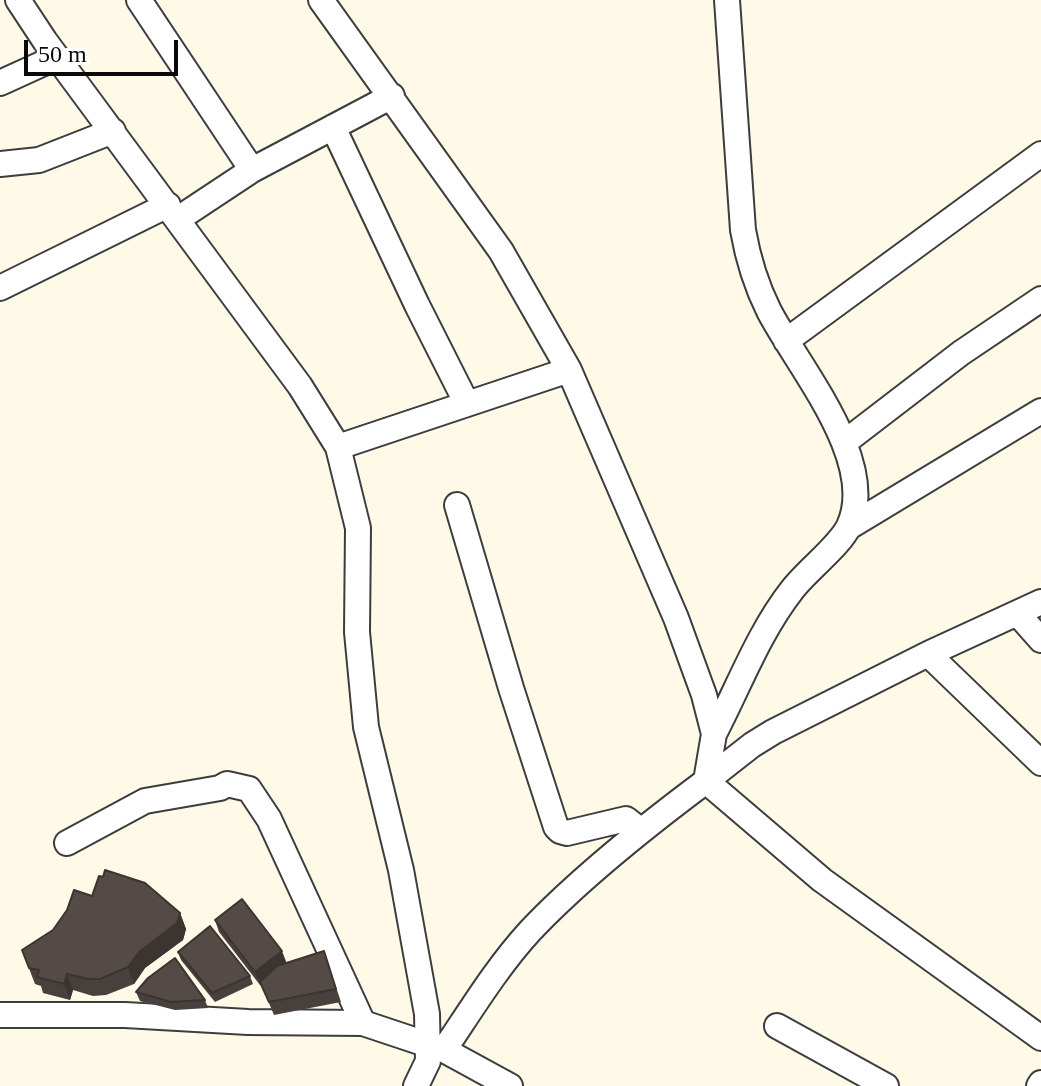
<!DOCTYPE html>
<style>
body{margin:0}
#map{position:relative;width:1041px;height:1086px;overflow:hidden;background:#fff9e7;font-family:"Times New Roman",serif}
canvas{display:block}
.scale{position:absolute;left:24px;top:40px;width:154px;height:36px;box-sizing:border-box;border:4px solid #0a0a0a;border-top:0;padding-left:10px;font-size:24px;line-height:28px;white-space:nowrap;color:#0a0a0a;-webkit-text-stroke:6px #fff;paint-order:stroke}
</style>
<div id="map">
<canvas width="1041" height="1086"></canvas>
<div class="scale">50 m</div>
</div>
<script>
const ctx = document.querySelector('canvas').getContext('2d');
ctx.lineJoin = 'round';
function strokePath(path, color, width, dash) {
  ctx.strokeStyle = color;
  ctx.lineWidth = width;
  ctx.lineCap = dash ? 'butt' : 'round';
  ctx.setLineDash(dash || []);
  ctx.stroke(path);
}
function paint(path, color) {
  ctx.fillStyle = color;
  ctx.fill(path, 'evenodd');
}
const minor = new Path2D(`
 M18 0 45 41 300 386 338 447 358 528 357 632 366 727 401 870 427 1014 428 1061 416 1086
 M139 0 252 170
 M321 0 501 251 569 370 676 618 704 695 714 734 706 781
 M0 83 57 57
 M333 127 417 305 467 404
 M0 164 39 160 113 131
 M178 219 252 170 392 96
 M0 288 168 205
 M786 341 1041 154
 M845 442 961 353 1041 299
 M338 447 569 370
 M457 505 511 688 556 827 560 831 567 833 626 819 640 830
 M849 527 1041 411
 M1018 614 1041 640
 M928 654 1041 763
 M714 734C739 686 759 632 792 590 806 571 840 546 849 526 879 461 798 367 769 311 756 285 748 259 743 230L727 0
 M706 781 752 745 773 732 928 654 1041 602
 M67 843 145 801 220 788 227 784 249 789 269 819 363 1023
 M0 1015H125L248 1022 363 1023 444 1050 510 1086
 M777 1026 886 1086
 M444 1050C471 1010 497 967 530 931 581 877 647 825 706 781L822 880 1041 1038
 M1039 1086 1041 1083`);
strokePath(minor, '#3d3d3d', 28);
strokePath(minor, '#fff', 24);
paint(new Path2D(`
 M103 877 180 913 186 929 183 940 145 968 134 984 106 995 93 996 73 990 70 1000 43 993 41 986 35 984 22 950 53 930 92 896Z
 M215 920 287 963 324 951 341 1002 274 1015 261 984 260 985 219 932Z
 M178 952 250 976 253 984 215 1002 181 960Z
 M136 992 205 1000 208 1008 175 1010 140 1001Z`), '#48403c');
paint(new Path2D(`
 M180 913 186 929 183 940 145 968 134 984 128 967 139 952Z
 M282 951 287 964 260 985 255 972Z
 M67 974 73 990 70 1000 64 984Z`), '#3b3431');
const building = new Path2D(`
 M105 870 145 883 180 913 177 923 139 952 128 967 100 979H88L67 974 64 984 37 977 39 970 29 968 22 950 53 930 67 910 74 890 92 896 99 876 103 877Z
 M242 899 282 951 255 972 215 920Z
 M210 926 250 976 212 993 178 952Z
 M324 951 336 989 269 1002 260 982 277 966Z
 M175 958 205 1000 171 1002 136 992 148 978Z`);
paint(building, '#544a46');
strokePath(building, '#3b3431', 2);
</script>
